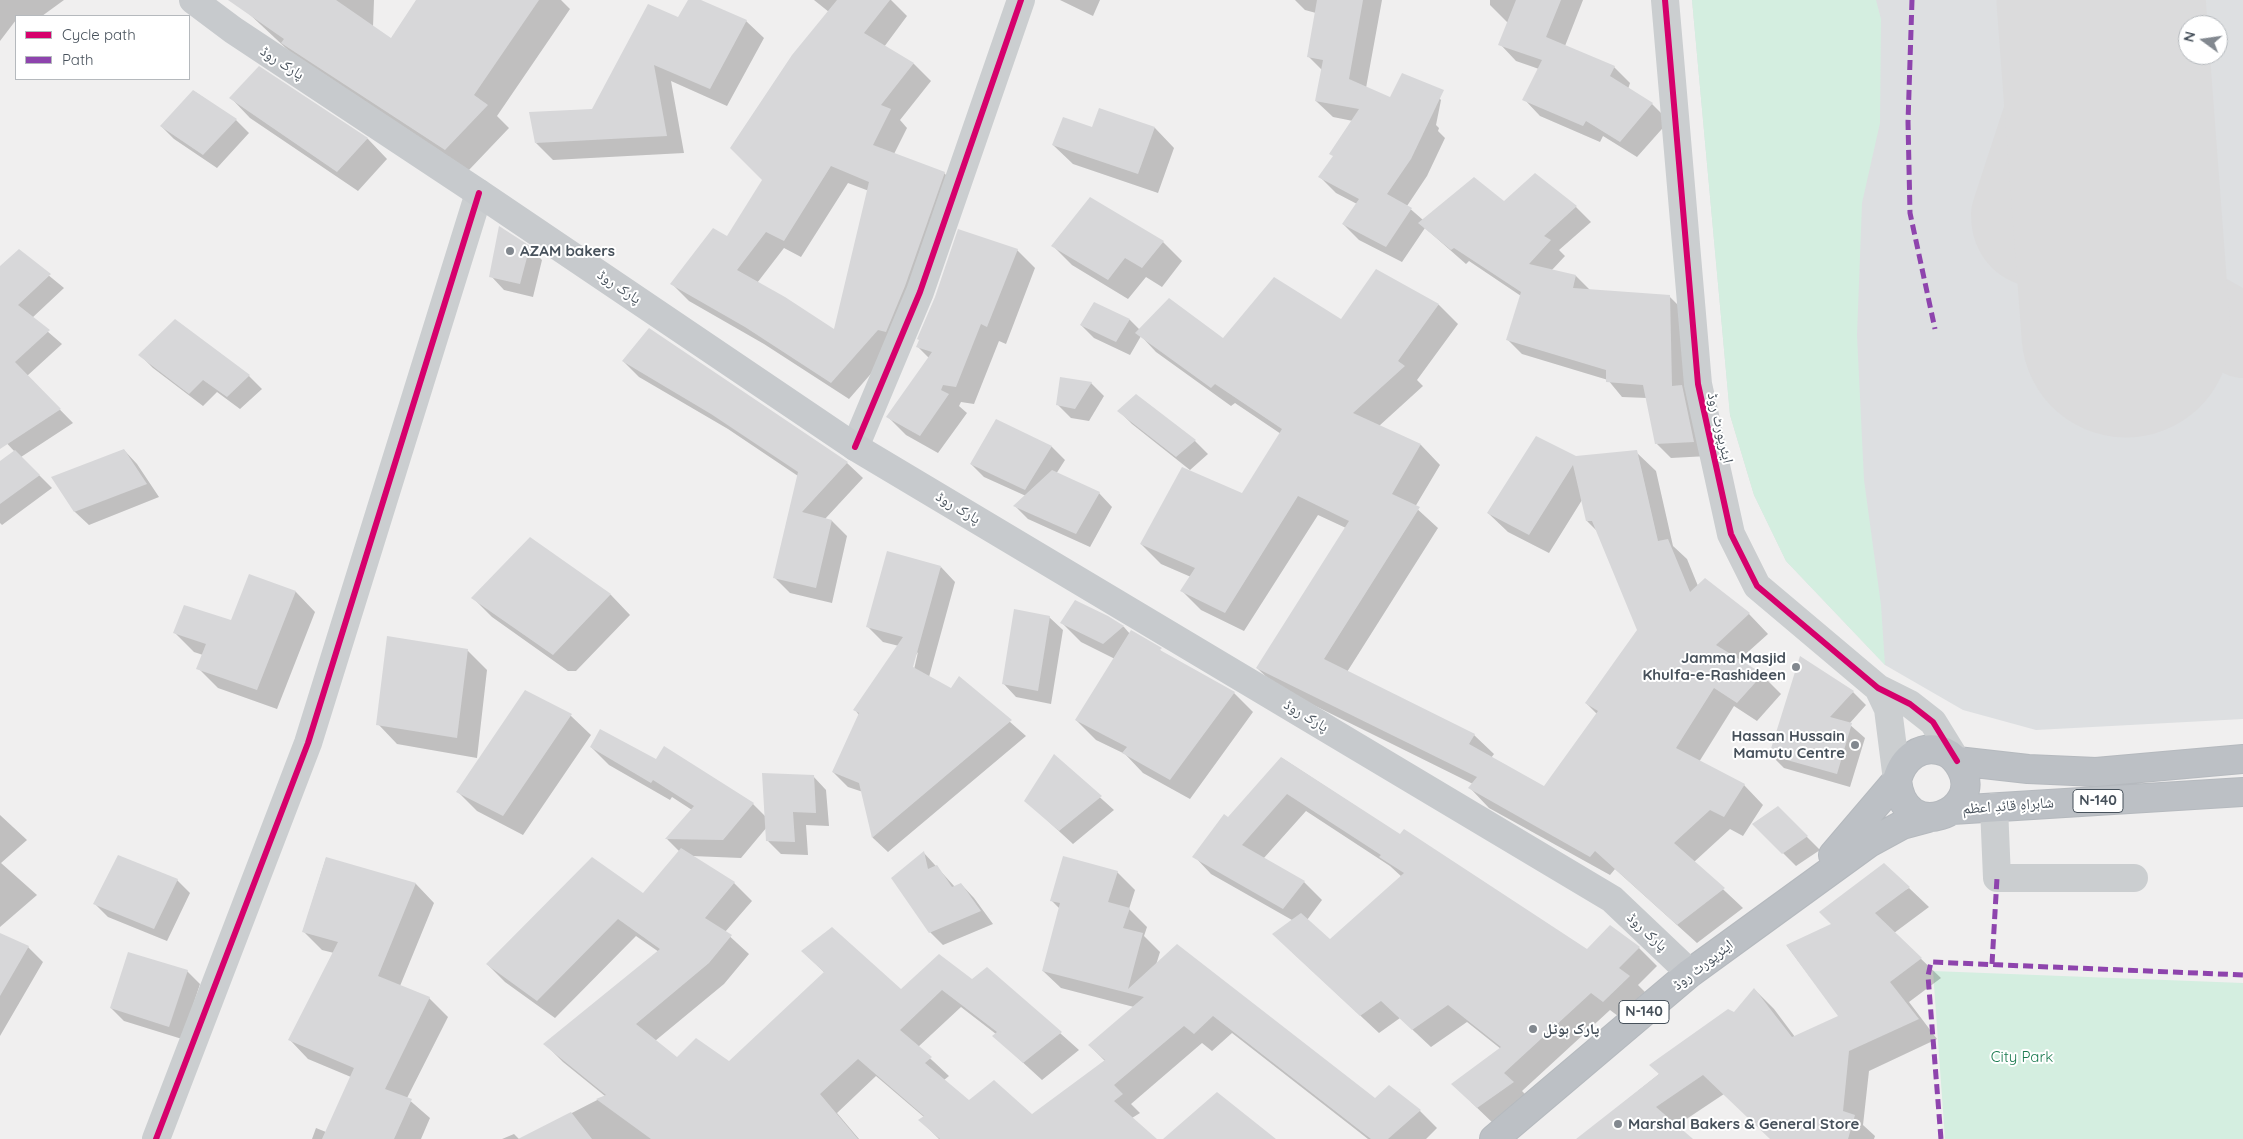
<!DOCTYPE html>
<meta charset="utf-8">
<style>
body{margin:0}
#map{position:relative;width:2243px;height:1139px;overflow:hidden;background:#f0efef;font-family:Quicksand,sans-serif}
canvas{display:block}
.legend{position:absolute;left:15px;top:15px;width:175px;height:65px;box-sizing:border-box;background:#fff;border:1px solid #b5b9bd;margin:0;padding:6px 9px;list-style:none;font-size:15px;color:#47515b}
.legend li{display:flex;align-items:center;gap:10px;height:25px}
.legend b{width:25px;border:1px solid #b5b9bd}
.north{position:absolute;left:2178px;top:15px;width:50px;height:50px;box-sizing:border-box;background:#fff;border:1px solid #b5b9bd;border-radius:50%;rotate:284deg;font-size:14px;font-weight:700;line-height:20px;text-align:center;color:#47515b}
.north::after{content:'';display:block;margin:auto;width:18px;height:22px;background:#82888f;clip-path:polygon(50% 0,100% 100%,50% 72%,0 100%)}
</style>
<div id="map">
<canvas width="2243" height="1139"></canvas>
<ul class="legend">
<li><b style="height:6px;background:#d6006c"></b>Cycle path</li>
<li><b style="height:6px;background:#8e44ad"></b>Path</li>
</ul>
<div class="north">N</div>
</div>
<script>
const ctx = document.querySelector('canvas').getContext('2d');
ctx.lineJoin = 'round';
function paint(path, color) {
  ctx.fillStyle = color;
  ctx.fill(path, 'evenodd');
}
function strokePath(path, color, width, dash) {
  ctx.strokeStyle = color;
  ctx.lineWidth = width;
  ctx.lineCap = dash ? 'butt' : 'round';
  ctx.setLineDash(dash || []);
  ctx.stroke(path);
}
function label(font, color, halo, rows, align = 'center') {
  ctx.font = font + ' Quicksand,"Noto Naskh Arabic",sans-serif';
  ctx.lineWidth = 4;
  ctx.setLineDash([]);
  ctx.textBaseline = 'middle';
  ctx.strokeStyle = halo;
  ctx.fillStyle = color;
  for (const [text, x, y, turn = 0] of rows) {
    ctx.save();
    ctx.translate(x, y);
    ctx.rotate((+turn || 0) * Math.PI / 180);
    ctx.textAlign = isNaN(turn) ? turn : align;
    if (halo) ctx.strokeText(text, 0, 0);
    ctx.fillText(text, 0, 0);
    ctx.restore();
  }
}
paint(new Path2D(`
 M1692 0H2243V719L2036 730 1963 710 1885 665 1786 561 1754 495 1730 415ZM2188 25H2218V55H2188Z`), '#dddfe1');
paint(new Path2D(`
 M1692 0H1876L1881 19 1880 123 1862 203 1857 335 1864 480 1881 605 1885 665 1786 561 1754 495 1730 415Z
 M1933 971 2243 983V1139H1945Z`), '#d4eee0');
paint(new Path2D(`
 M0 0H64L42 16H16V20L0 41Z
 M256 0H374L373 27 391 39 417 0H561L570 9 497 116 509 128 468 171 304 65 246 11Z
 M689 0H698L746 21 764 38 727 106 671 81 684 153 553 160 536 143 593 110 679 19Z
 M814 0H891L907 16 884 47 914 64 931 81 900 120 907 128 894 154 944 173 961 190 895 346 849 399 764 344 689 301 672 284 727 238 763 180 829 12ZM848 183 869 191 835 331 757 283 784 248 801 257Z
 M1060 0H1100L1093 16Z
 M1295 0H1382L1366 88 1391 98 1425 84 1441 100 1436 125 1439 128 1438 131 1445 138 1427 176 1407 206 1423 220 1504 203 1535 175 1576 207 1591 222 1559 250 1565 256 1551 271 1576 276 1590 290 1669 296 1684 311 1708 456 1671 458 1656 443 1647 398 1622 397 1608 380 1522 354 1507 339 1521 296 1469 261 1466 264 1425 228 1402 262 1359 240 1343 224 1357 204 1336 193 1320 177 1334 157 1353 121 1333 117 1316 101 1322 70 1308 56 1316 13 1305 10Z
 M1490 0H1583L1565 46 1614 67 1630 83 1628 89 1652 104 1669 121 1637 157 1603 136 1600 142 1540 116 1524 99 1539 69 1516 61 1500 44 1508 23 1490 5Z
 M259 68 368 139 387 159 358 191 250 118 231 98Z
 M194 91 236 120 249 133 217 168 174 139 161 126Z
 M1100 110 1155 128 1174 148 1158 193 1073 164 1053 145 1093 128Z
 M1163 242 1182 261 1162 287 1146 277 1128 299 1072 265 1053 246Z
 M529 247 542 260 533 297 504 290 491 276Z
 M1017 250 1035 268 1006 344 999 341 974 404 961 402 959 406 967 413 938 453 906 435 888 417 929 358 918 347Z
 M19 251 64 288 32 318 62 344 27 376 73 423 21 457 52 488 2 525 0 523V463L15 452 0 436V268Z
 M1377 271 1439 305 1458 324 1417 380 1423 386 1379 426 1421 445 1440 465 1415 507 1438 528 1347 672 1474 735 1494 754 1491 758 1544 788 1597 714 1586 703 1639 630 1597 531 1587 521 1582 500 1549 553 1508 532 1488 513 1575 457 1636 452 1656 471 1673 546 1687 559 1698 586 1705 580 1749 614 1768 634 1739 660 1762 675 1781 694 1757 721 1734 706 1699 762 1744 785 1763 805 1743 836 1730 829 1694 862 1743 908 1697 943 1615 869 1610 875 1489 808 1470 788 1473 784 1277 687 1257 668 1346 528 1318 515 1244 631 1201 610 1182 591 1191 577 1161 564 1141 544 1242 495 1281 434 1235 403 1231 406 1156 352 1141 336 1130 355 1094 338 1081 325 1094 303 1130 320 1140 330 1223 339 1342 320Z
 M175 321 249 376 262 389 240 409 217 392 203 406 153 368 140 355Z
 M623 361 847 463 863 478 825 519 832 521 847 536 832 603 790 593 774 577 798 476 728 429 639 377Z
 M1091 383 1104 396 1089 421 1071 418 1058 405Z
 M1136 395 1195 441 1208 454 1190 470 1132 424 1119 411Z
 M997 421 1052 447 1065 460 1056 474 1099 493 1112 507 1090 547 1028 519 1015 506 1026 496 984 477 971 464Z
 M124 450 137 464 159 497 89 525 75 512 53 478Z
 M530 539 611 595 630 615 576 671H568L492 617 473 598Z
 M941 567 955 582 929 677 951 690 960 678 1026 736 888 852 873 838 863 792 848 787 833 772 859 715 855 710 899 646 883 642 868 627ZM918 652 913 674 910 673 915 656Z
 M249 576 296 592 315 612 277 709 218 688 198 668 203 655 194 652 174 632 231 622Z
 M1075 601 1124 627 1130 634 1132 632 1167 655 1234 693 1253 712 1190 799 1143 773 1125 754 1096 740 1076 720 1115 659 1081 642 1062 623Z
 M1049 617 1063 630 1051 704 1016 697 1003 683Z
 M467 650 487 670 477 758 397 744 378 724Z
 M525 692 571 716 591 735 523 835 477 811 458 792Z
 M1853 692 1866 705 1849 724 1865 738 1850 787 1784 768 1771 755Z
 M591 747 657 761 664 748 753 804 766 817 813 776 826 790 829 826 806 825 808 855 781 854 768 841 767 827 741 858 692 856 734 883 752 901 725 932 749 954 724 984 655 1041 677 1059 729 1063 825 973 802 951 901 991 972 981 987 968 1079 1050 1042 1080 994 1036 996 1034 961 1007 918 1047 949 1076 944 1080 969 1101 1032 1116 1105 1061 1089 1045 1134 1007 1061 988 1043 971 1060 909 1051 900 1117 872 1135 890 1129 909 1147 927 1144 936 1160 952 1156 965 1376 1100 1420 1111 1437 1128 1426 1139H1368L1232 1033 1212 1051 1202 1043 1131 1104 1140 1113 1132 1118 1155 1139H939L920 1120 924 1117 876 1076 837 1113 859 1139H521L605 1096 563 1062 545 1044 659 952 636 936 555 1018 505 982 487 964 643 895 680 852 667 839 692 810 672 797 670 800 609 765Z
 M1054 756 1114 810 1073 844 1026 801Z
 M1282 758 1400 835 1587 951 1610 927 1639 948 1657 966 1638 985 1647 994 1622 1019 1610 1010 1522 1091 1531 1100 1496 1126 1471 1102 1501 1049 1467 1022 1431 1047 1400 1018 1379 1033 1292 952V920L1211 874 1194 856ZM1306 811 1390 866 1402 877 1330 941 1307 920 1322 900 1304 882 1263 859Z
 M1778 808 1820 850 1796 866 1754 824Z
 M0 815 27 840 1 863 37 895 0 927Z
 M924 853 955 887 961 884 974 898 993 924 943 945 930 932Z
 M326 858 416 884 434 903 400 986 429 998 448 1017 407 1098 430 1118 421 1139H312L316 1128 326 1132 351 1077 308 1059 290 1040 334 953 322 950 303 931Z
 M177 880 190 893 167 941 108 917 95 904Z
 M1909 888 1929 907 1894 933 1941 978 1909 1002 1937 1039 1869 1071 1863 1125 1875 1136 1874 1139H1771L1724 1094 1676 1126 1691 1139H1578L1734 1014 1754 989 1774 1009 1795 1037 1840 1017 1787 946Z
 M0 934 28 947 43 962 0 1036Z
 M187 971 200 984 182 1039 124 1021 111 1008Z
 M514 1134 519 1139H502Z`), '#0003');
strokePath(new Path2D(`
 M2083 0 2013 214C2013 219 2013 225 2016 230 2028 255 2067 249 2085 235 2103 222 2108 202 2115 182
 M2121 268 2243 336`), '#dbdbdc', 84);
strokePath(new Path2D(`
 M2101 0 2126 333`), '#dbdbdc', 209);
paint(new Path2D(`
 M228 0H336L391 38 416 0H539L474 95 488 105 445 150 281 43 284 39Z
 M688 0H701L747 20 710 89 654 65 667 136 535 143 529 112 592 109 648 4 678 17Z
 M837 0H890L864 33 914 63 881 105 891 109 873 145 945 172 905 286 886 332 878 330 831 383 745 327 670 284 713 228 727 236 762 180 730 148 792 55ZM831 166 869 182 834 329 785 297 737 270 766 232 784 241Z
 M1317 0H1363L1349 79 1390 97 1402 73 1444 90 1411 159 1387 194 1412 208 1386 247 1342 224 1359 199 1318 177 1333 156 1329 154 1359 109 1315 101 1323 60 1307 57Z
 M1516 0H1561L1546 37 1615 66 1610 76 1653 103 1620 142 1586 121 1583 126 1522 100 1542 60 1498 45Z
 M259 66 368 138 337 172 229 98Z
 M193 90 237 119 203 155 160 126Z
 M1099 108 1155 127 1138 174 1052 145 1063 117 1092 127Z
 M1535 173 1577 206 1544 236 1551 240 1529 264 1576 275 1573 288 1670 295 1672 386 1682 385 1694 442 1655 444 1643 385 1606 382V370L1506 340 1521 292 1454 248 1451 250 1418 223 1474 177 1504 201Z
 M1090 197 1164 241 1142 268 1125 258 1108 280 1051 246Z
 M499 226 530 246 520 284 489 277Z
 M958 229 1018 249 987 327 981 324 956 387 943 385 941 390 949 394 920 436 886 417 932 352 916 347 919 340 917 339 935 297Z
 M19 249 51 274 18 305 50 330 15 362 61 409 0 449V266Z
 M1376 269 1439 304 1398 361 1405 366 1353 413 1421 444 1392 494 1420 507 1324 659 1475 734 1469 744 1544 786 1598 711 1585 703 1637 630 1592 521H1586L1573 465 1529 535 1487 513 1536 436 1576 456 1637 450 1658 541 1668 539 1690 592 1705 578 1750 613 1716 645 1763 674 1737 703 1714 688 1676 748 1745 784 1724 817 1710 810 1674 843 1725 888 1677 925 1595 851 1590 857 1468 788 1477 777 1256 668 1349 521 1298 496 1225 613 1180 591 1195 568 1140 544 1182 467 1242 493 1282 429 1215 384 1211 388 1135 333 1169 298 1223 338 1274 277 1341 319Z
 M1094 302 1130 319 1116 342 1080 325Z
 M175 319 250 375 227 397 203 380 189 394 138 355Z
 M649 328 848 462 802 512 832 520 816 588 773 578 798 472 711 414 622 361Z
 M1060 377 1092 382 1075 409 1056 405Z
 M1136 394 1196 440 1176 457 1117 411Z
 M996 419 1052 446 1025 490 970 464Z
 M124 449 147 484 74 512 51 477Z
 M15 450 40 475 0 504V461Z
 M1052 470 1100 492 1076 534 1013 506Z
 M530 537 611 594 553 655 471 598Z
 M887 551 941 566 913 667 951 688 959 676 1012 720 872 838 859 783 832 772 859 713 853 710 903 637 866 627Z
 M249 574 296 591 257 690 196 669 206 644 173 633 184 605 231 620Z
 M1075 600 1108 616 1124 626 1103 644 1060 623Z
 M1014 609 1050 616 1038 691 1002 684Z
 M1131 630 1162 648 1160 650 1235 692 1170 780 1122 753 1127 747 1075 720Z
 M387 636 468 649 457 738 376 725Z
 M1800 656 1854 691 1830 717 1852 723 1837 774 1769 755Z
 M525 690 572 714 503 816 456 792Z
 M600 729 656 759 664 746 754 803 723 840 665 839 694 806 653 780 651 783 590 747Z
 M1054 754 1102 796 1059 831 1024 801Z
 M1281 757 1400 834 1404 829 1587 949 1610 925 1640 947 1619 968 1630 976 1603 1002 1591 993 1504 1073 1514 1082 1477 1108 1451 1084 1501 1047 1448 1005 1412 1030 1381 1001 1360 1016 1272 934 1301 913 1330 939 1404 873 1379 857 1381 855 1287 794 1242 845 1305 881 1283 909 1192 857 1224 814 1228 817Z
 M762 773 814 775 816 813 793 812 795 842 766 841Z
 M1778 806 1808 836 1782 854 1752 824Z
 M681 848 735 882 705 918 732 935 709 963 636 1024 677 1057 696 1038 729 1061 824 972 801 951 832 927 901 989 939 954 972 979 987 967 1062 1032 1023 1063 992 1036 997 1032 942 990 900 1030 932 1057 925 1063 969 1100 994 1080 1032 1114 1105 1060 1088 1045 1144 997 1042 971 1060 903 1050 901 1063 856 1118 871 1108 902 1130 908 1123 928 1143 933 1128 989 1177 944 1375 1098 1389 1085 1421 1110 1388 1139H1371L1213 1016 1194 1034 1184 1026 1114 1085 1123 1094 1114 1101 1157 1139H940L918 1120 924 1116 858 1059 820 1094 858 1139H651L596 1099 606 1095 543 1044 660 949 618 919 537 1001 486 964 592 857 643 893Z
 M924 851 928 869 937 865 952 887 961 883 981 911 929 933 891 878Z
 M118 855 178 879 154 929 93 904Z
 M326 857 416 883 378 976 430 997 385 1089 412 1099 394 1139H322L354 1068 288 1040 338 942 302 932Z
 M1884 863 1910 887 1875 913 1922 958 1890 982 1919 1019 1849 1051 1843 1111 1855 1115 1848 1139H1770L1703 1075 1656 1107 1693 1139H1576L1659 1074 1649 1065 1728 1009 1734 1012 1754 988 1792 1037 1838 1016 1786 945 1831 924 1819 912Z
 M0 933 29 946 0 996Z
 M128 952 188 970 169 1027 110 1008Z
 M1217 1092 1276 1139H1163Z
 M571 1112 592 1139H518Z`), '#d7d7d9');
const highway = new Path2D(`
 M1957 761 2028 769 2096 772 2243 759
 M1952 810 2243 792
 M1833 855 1897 780C1903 758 1921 743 1945 752 1952 755 1957 761 1961 768 1985 812 1904 846 1897 780
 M1494 1139 1690 973 1869 843 1902 825 1928 818`);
strokePath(highway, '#b5b9be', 30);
strokePath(new Path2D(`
 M1665 0 1698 384 1731 534 1757 586 1878 688 1910 704 1933 722 1957 761
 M855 447 920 292 1021 0
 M1878 688 1888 709 1897 780
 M1994 807 1997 878H2134
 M156 1139 308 743 479 193`), '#cbced0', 28);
strokePath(new Path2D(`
 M193 0 233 30 479 193 855 447 1612 899 1690 973`), '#c7cacd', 28);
strokePath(highway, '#bcc0c5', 28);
strokePath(new Path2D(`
 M1912 0 1908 122 1910 213 1935 329
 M1992 964 1997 878
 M1941 1139 1928 976 1931 962 2243 975`), '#8e44ad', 5, [10, 5]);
strokePath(new Path2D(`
 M1665 0 1698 384 1731 534 1757 586 1878 688 1910 704 1933 722 1957 761
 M855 447 920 292 1021 0
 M156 1139 308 743 479 193`), '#d6006c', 6);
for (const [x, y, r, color] of [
 [510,251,5,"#82888f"],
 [1796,667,5,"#82888f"],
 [1855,745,5,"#82888f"],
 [1533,1029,5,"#82888f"],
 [1618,1124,5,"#82888f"]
]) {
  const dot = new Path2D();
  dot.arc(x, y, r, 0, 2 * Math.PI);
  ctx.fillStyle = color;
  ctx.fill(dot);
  strokePath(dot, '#fff', 2);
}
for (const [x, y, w] of [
 [2098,801,50],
 [1644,1012,50]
]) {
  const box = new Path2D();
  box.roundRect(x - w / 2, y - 11.5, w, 23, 4);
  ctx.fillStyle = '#fff';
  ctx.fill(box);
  strokePath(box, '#47515b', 1);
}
label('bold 14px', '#47515b', null, [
 ["N-140",2098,801],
 ["N-140",1644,1012]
]);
label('15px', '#47515b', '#fff', [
 ["پارک روڈ",282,63,33],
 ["پارک روڈ",619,287,34],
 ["ایئرپورٹ روڈ",1720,428,77],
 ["پارک روڈ",958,508,31],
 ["پارک روڈ",1306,716,31],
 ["شاہراہِ قائدِ اعظم",2008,806,-4],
 ["پارک روڈ",1647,932,43],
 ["ایئرپورٹ روڈ",1703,965,-38]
]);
label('bold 15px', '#47515b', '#fff', [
 ["AZAM bakers",520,251],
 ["Jamma Masjid",1786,658,"right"],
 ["Khulfa-e-Rashideen",1786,675,"right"],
 ["Hassan Hussain",1845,736,"right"],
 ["Mamutu Centre",1845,753,"right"],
 ["پارک ہوٹل",1543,1029],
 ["Marshal Bakers & General Store",1628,1124]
], 'left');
label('15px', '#1a7a4f', '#fff', [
 ["City Park",2022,1057]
]);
</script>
